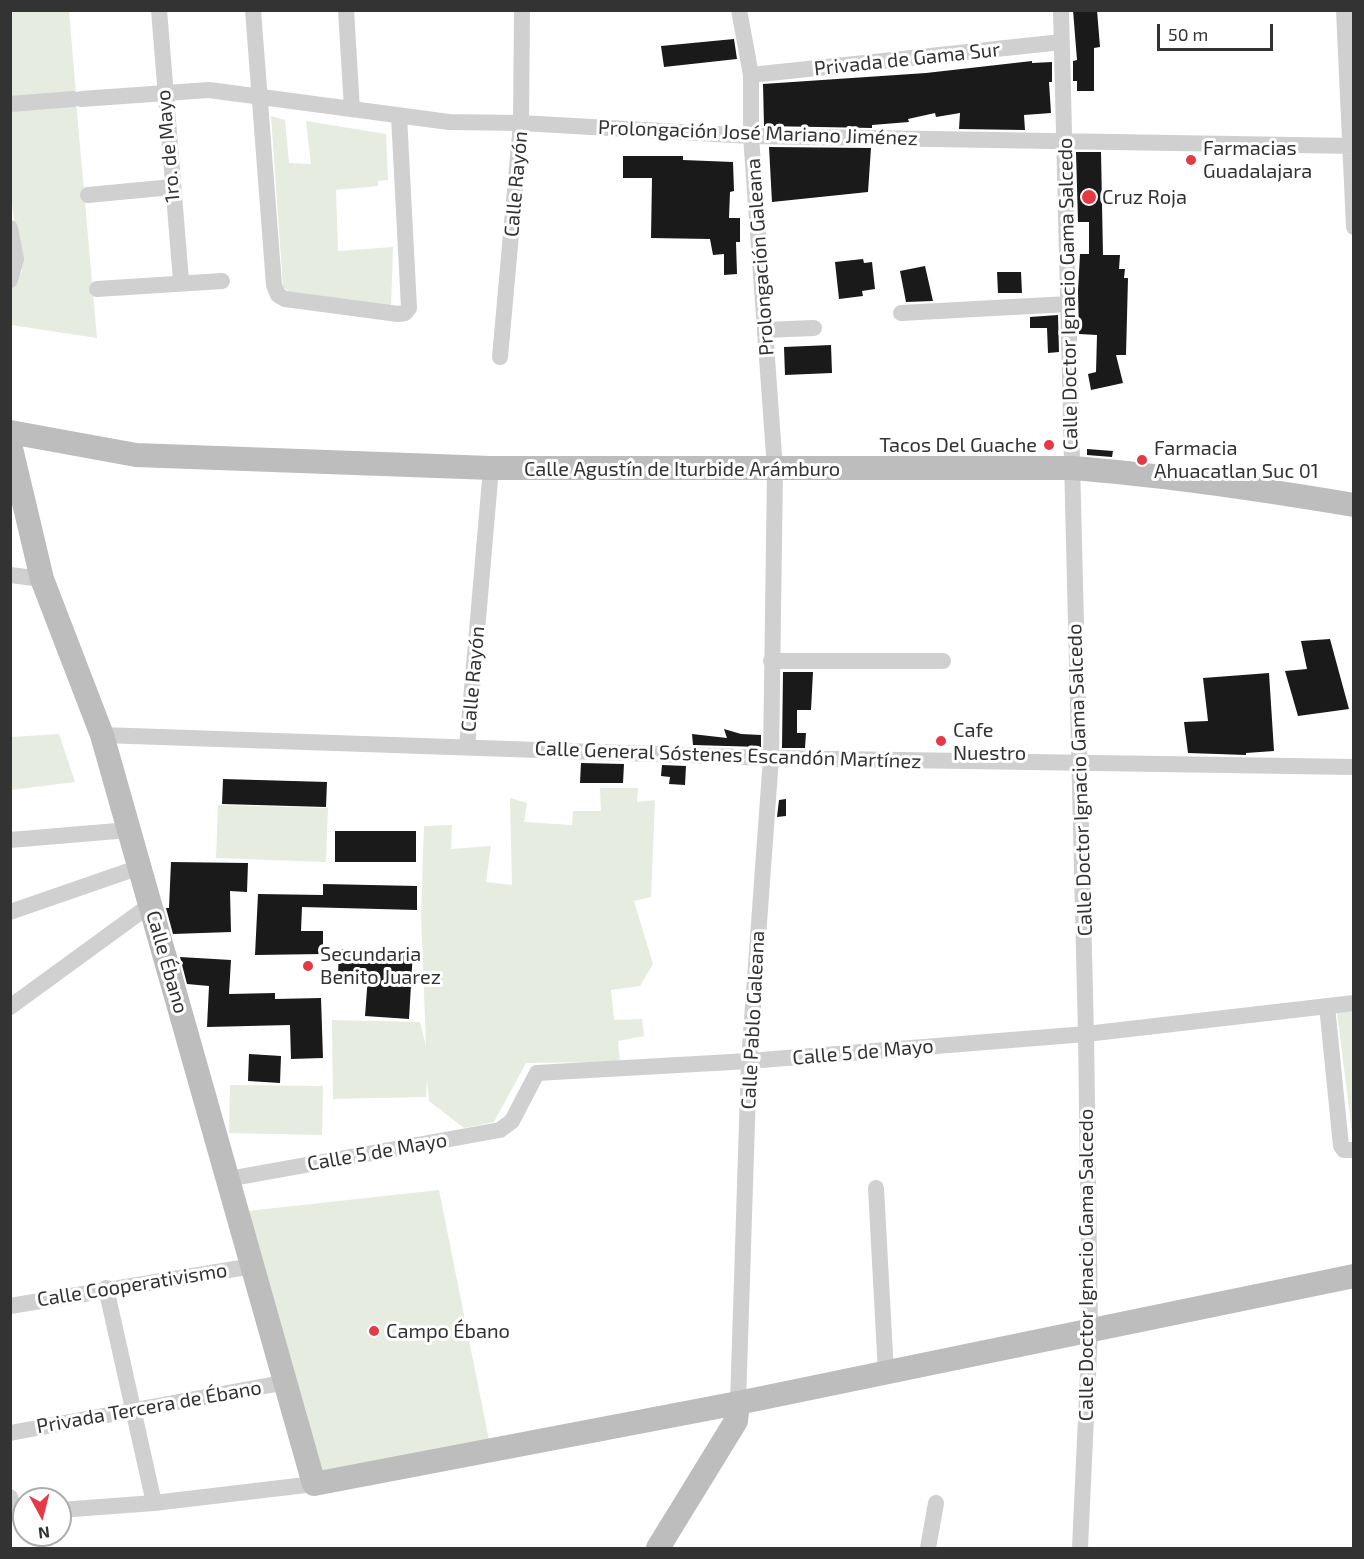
<!DOCTYPE html>
<meta charset="utf-8">
<style>
body{margin:0}
#map{position:relative;width:1364px;height:1559px;overflow:hidden;background:#fff;font-family:"Exo 2",sans-serif}
canvas{display:block}
.frame{position:absolute;inset:0;border:12px solid #333;pointer-events:none}
.north{position:absolute;left:12px;top:1487px;width:60px;height:60px;box-sizing:border-box;background:#fff;border:2px solid #adadad;border-radius:50%;rotate:173deg;font-size:16px;font-weight:700;line-height:24px;text-align:center;color:#333}
.north::after{content:'';display:block;margin:auto;width:21px;height:27px;background:#e63946;clip-path:polygon(50% 0,100% 100%,50% 72%,0 100%)}
.scale{position:absolute;left:1157px;top:24px;width:116px;height:27px;box-sizing:border-box;border:3px solid #333;border-top:0;padding-left:8px;font-size:18px;line-height:21px;white-space:nowrap;color:#333;-webkit-text-stroke:4px #fff;paint-order:stroke}
</style>
<div id="map">
<canvas width="1364" height="1559"></canvas>
<div class="frame"></div>
<div class="north">N</div>
<div class="scale">50 m</div>
</div>
<script>
const ctx = document.querySelector('canvas').getContext('2d');
ctx.lineJoin = 'round';
function paint(path, color) {
  ctx.fillStyle = color;
  ctx.fill(path, 'evenodd');
}
function strokePath(path, color, width, dash) {
  ctx.strokeStyle = color;
  ctx.lineWidth = width;
  ctx.lineCap = dash ? 'butt' : 'round';
  ctx.setLineDash(dash || []);
  ctx.stroke(path);
}
function label(font, color, halo, rows, align = 'center') {
  ctx.font = font + ' "Exo 2",sans-serif';
  ctx.lineWidth = 6;
  ctx.setLineDash([]);
  ctx.textBaseline = 'middle';
  ctx.strokeStyle = halo;
  ctx.fillStyle = color;
  for (const [text, x, y, turn = 0] of rows) {
    ctx.save();
    ctx.translate(x, y);
    ctx.rotate((+turn || 0) * Math.PI / 180);
    ctx.textAlign = isNaN(turn) ? turn : align;
    if (halo) ctx.strokeText(text, 0, 0);
    ctx.fillText(text, 0, 0);
    ctx.restore();
  }
}
paint(new Path2D(`
 M11 11H69L76 94 11 100Z
 M76 101 97 338 11 325V282L22 272 11 198V106Z
 M271 116 285 120 289 163 311 164 306 121 386 134 388 180 378 181V186L336 190 338 251 393 247 391 309 298 298 283 287Z
 M59 734 75 782 11 790V737Z
 M600 788H638L637 802 655 800 651 897 634 901 653 964 640 986 611 990 614 1020 642 1019 644 1036 618 1041 620 1062 526 1063 494 1122 464 1128 429 1101 427 1078 426 1097 333 1099 332 1020 420 1022 426 1046 421 913 424 826 452 825 451 849 491 846 486 882 512 885 510 798 527 803 524 822 572 825 573 811H601Z
 M218 805 328 808 326 862 216 858Z
 M1353 1010V1141L1337 1012Z
 M230 1085 323 1086 322 1135 229 1133Z
 M439 1190 491 1450 322 1483 248 1211Z`), '#e6ecdf');
paint(new Path2D(`
 M1073 10H1097L1100 47 1094 48V91H1077V81H1073V61L1077 60Z
 M734 39 737 59 664 67 661 46Z
 M1032 61V63L1052 62V82H1049L1051 113 1024 115 1025 130 959 129 960 113 936 117 935 113 908 119 909 122 872 125V128L764 126 763 84 926 73Z
 M769 147 871 148 868 192 772 202Z
 M1076 152H1101L1103 255H1120L1119 269H1125L1124 278H1128L1126 355H1116L1123 383 1091 390 1088 374 1096 372 1097 335 1079 334 1078 291 1080 254H1089V222H1078Z
 M623 156H683V160L733 162 734 191 730 192 729 218H740V242H736L737 274 724 275V254L713 255 710 239 651 238 652 178H623Z
 M863 259 864 263 872 262 875 289 862 291 863 296 839 299 835 262Z
 M925 266 933 301 906 302 900 271Z
 M997 272H1021L1022 293H998Z
 M1058 315 1059 352 1048 353 1047 328H1030V317Z
 M831 345 832 373 785 375 784 347Z
 M1087 449 1113 451 1112 457 1087 455Z
 M1330 639 1349 709 1298 716 1285 671 1307 669 1301 641Z
 M783 672H813L811 710H797V733H806L805 748H782Z
 M1269 673 1274 751 1246 753V755L1188 753 1184 722 1208 721 1203 678Z
 M724 729 741 734 761 735V747L693 745 692 734 727 738Z
 M581 763 624 764 623 783H580Z
 M662 765 686 766 685 785 669 784 670 777 661 776Z
 M223 779 327 782 326 807 222 804Z
 M786 799V816L777 817 779 800Z
 M335 831H416V862H335Z
 M171 862 248 863 247 892 230 891 231 932 173 934 166 908H169Z
 M323 884 417 886V910L302 907 301 931H323V954L255 955 258 894 323 895Z
 M339 949 413 951 409 1019 365 1016 368 976 338 975Z
 M180 957 231 960 229 994 275 993V999L321 998 323 1058 291 1059 290 1025 207 1027 209 986 187 984Z
 M249 1054 281 1056 280 1083 248 1081Z`), '#1a1a1a');
strokePath(new Path2D(`
 M159 10 181 281
 M253 10 274 285 278 295 285 299 398 314 405 313 409 308 399 116
 M346 10 352 109
 M1061 10 1086 1034 1090 1330 1080 1548
 M1344 10 1354 227
 M751 75 1062 42
 M81 99 209 90 449 122 521 123 751 136 1354 146
 M10 104 73 99
 M88 195 172 187
 M10 228 16 259 10 280
 M97 289 222 281
 M901 313 1069 304
 M765 330 814 328
 M500 357 521 123 522 10
 M10 575 42 579
 M771 661H943
 M102 735 771 758 1354 767
 M467 747 491 468
 M10 840 129 830
 M10 912 140 867
 M1327 1006 1341 1146 1344 1150H1354
 M10 1007 150 905
 M228 1179 500 1130 512 1121 537 1073 749 1061 1086 1034 1354 1003
 M876 1188 886 1373
 M106 1288 154 1503
 M10 1306 253 1266
 M738 1403 749 1061 771 758 775 469 751 136V75L739 10
 M10 1433 287 1382
 M10 1497 15 1514
 M60 1510 154 1503 314 1484
 M928 1548 936 1503`), '#d0d0d0', 16);
strokePath(new Path2D(`
 M10 432 136 455 491 468H1071C1166 475 1259 489 1354 505
 M10 444 42 579 102 735 314 1484 738 1403 1354 1276
 M658 1548 736 1421 738 1403`), '#bdbdbd', 24);
for (const [x, y, r, color] of [
 [1191,160,6,"#e63946"],
 [1089,197,8,"#e63946"],
 [1049,445,6,"#e63946"],
 [1142,460,6,"#e63946"],
 [941,741,6,"#e63946"],
 [308,966,6,"#e63946"],
 [374,1331,6,"#e63946"]
]) {
  const dot = new Path2D();
  dot.arc(x, y, r, 0, 2 * Math.PI);
  ctx.fillStyle = color;
  ctx.fill(dot);
  strokePath(dot, '#fff', 2);
}
label('20px', '#333', '#fff', [
 ["Privada de Gama Sur",907,59,-6],
 ["Prolongación José Mariano Jiménez",758,133,2],
 ["1ro. de Mayo",168,146,-95],
 ["Calle Rayón",516,184,-85],
 ["Prolongación Galeana",760,257,-94],
 ["Calle Doctor Ignacio Gama Salcedo",1068,294,-91],
 ["Calle Agustín de Iturbide Arámburo",682,469],
 ["Calle Rayón",473,679,-85],
 ["Calle General Sóstenes Escandón Martínez",728,755,2],
 ["Calle Doctor Ignacio Gama Salcedo",1080,780,-92],
 ["Calle Ébano",167,962,74],
 ["Calle Pablo Galeana",753,1020,-87],
 ["Calle 5 de Mayo",863,1052,-5],
 ["Calle 5 de Mayo",377,1152,-10],
 ["Calle Doctor Ignacio Gama Salcedo",1086,1265,-90],
 ["Calle Cooperativismo",132,1285,-9],
 ["Privada Tercera de Ébano",149,1407,-10]
]);
label('20px', '#333', '#fff', [
 ["Farmacias",1203,148],
 ["Guadalajara",1203,171],
 ["Cruz Roja",1102,197],
 ["Tacos Del Guache",1037,445,"right"],
 ["Farmacia",1154,448],
 ["Ahuacatlan Suc 01",1154,471],
 ["Cafe",953,730],
 ["Nuestro",953,753],
 ["Secundaria",320,954],
 ["Benito Juarez",320,977],
 ["Campo Ébano",386,1331]
], 'left');
</script>
